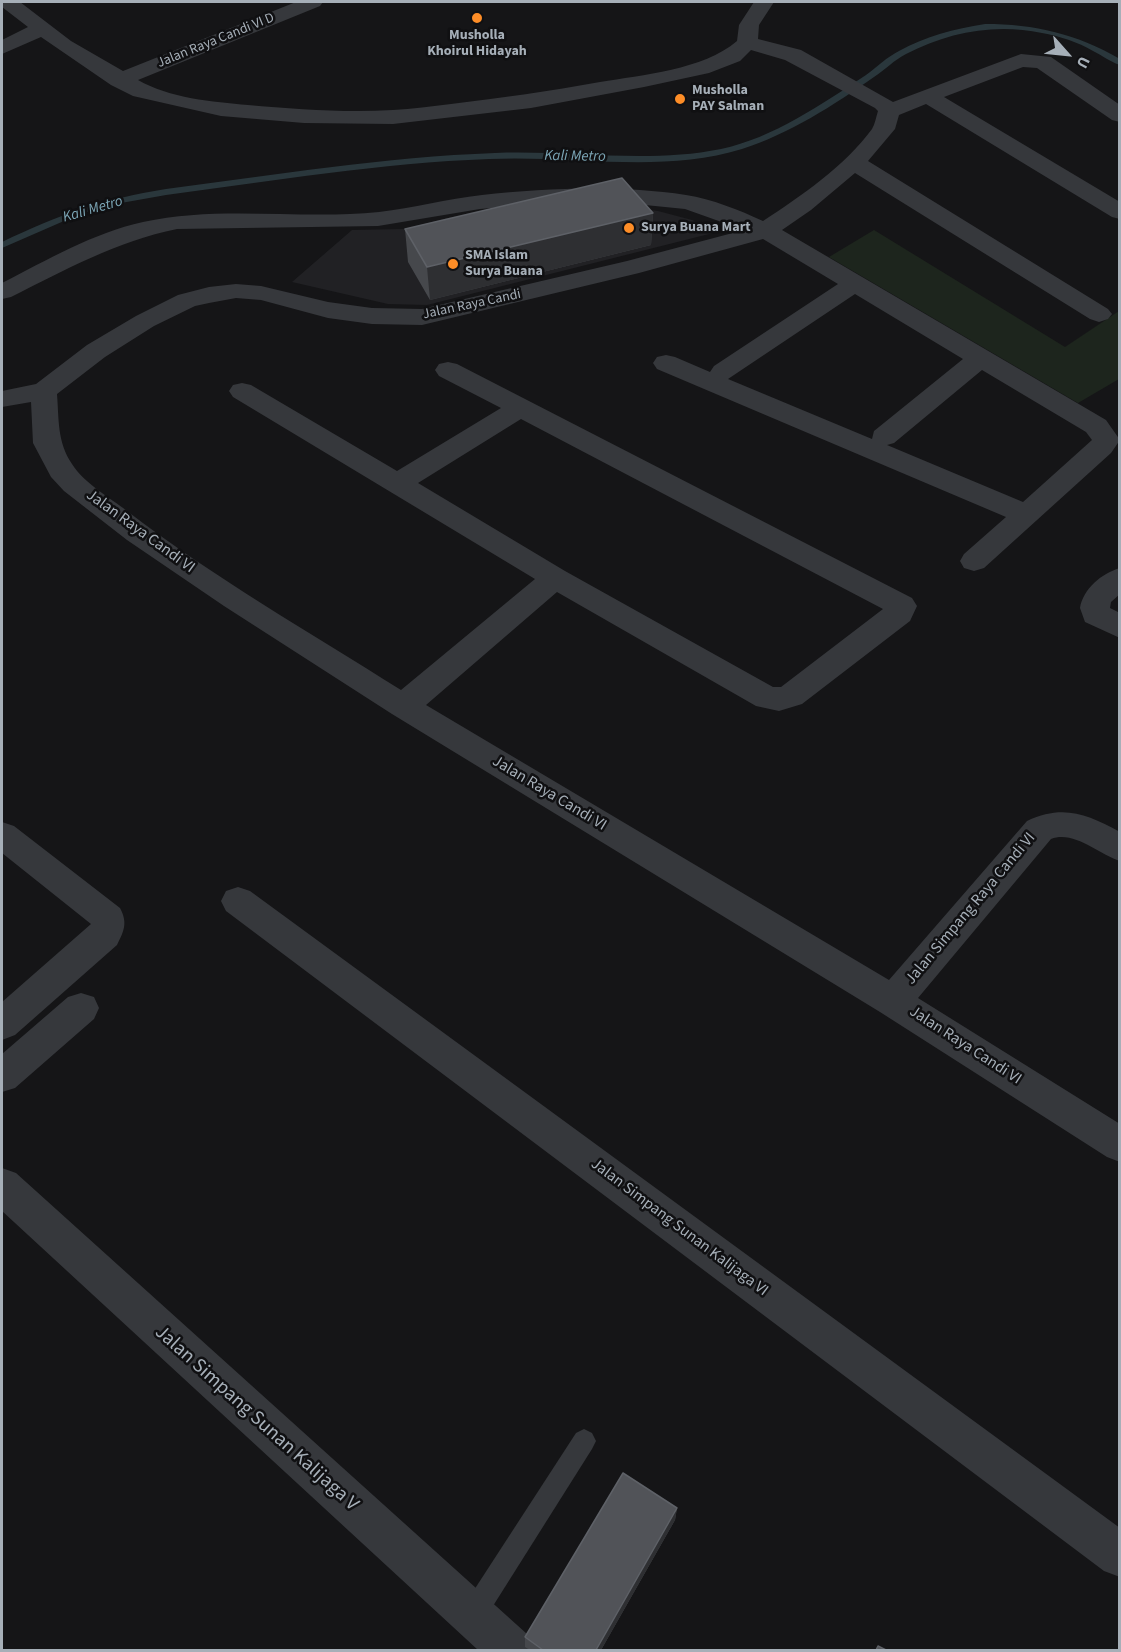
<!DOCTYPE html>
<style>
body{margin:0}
#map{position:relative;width:1121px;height:1652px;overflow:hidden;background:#151517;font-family:"Source Sans 3",sans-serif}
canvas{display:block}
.frame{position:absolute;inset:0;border:3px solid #a6afb8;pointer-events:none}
.north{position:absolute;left:1037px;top:24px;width:60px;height:60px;-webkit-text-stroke:4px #101012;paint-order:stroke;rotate:117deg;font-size:16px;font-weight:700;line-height:24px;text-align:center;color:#a6afb8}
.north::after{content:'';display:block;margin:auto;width:21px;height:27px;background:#a6afb8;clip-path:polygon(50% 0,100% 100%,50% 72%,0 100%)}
</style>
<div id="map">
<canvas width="1121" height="1652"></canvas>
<div class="frame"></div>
<div class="north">U</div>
</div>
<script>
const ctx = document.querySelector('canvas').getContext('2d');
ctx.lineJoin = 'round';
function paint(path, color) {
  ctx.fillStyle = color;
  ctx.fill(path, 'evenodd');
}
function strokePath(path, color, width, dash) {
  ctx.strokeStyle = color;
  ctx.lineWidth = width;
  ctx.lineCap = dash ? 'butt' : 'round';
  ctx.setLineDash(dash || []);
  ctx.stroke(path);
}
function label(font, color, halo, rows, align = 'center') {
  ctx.font = font + ' "Source Sans 3",sans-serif';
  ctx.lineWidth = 5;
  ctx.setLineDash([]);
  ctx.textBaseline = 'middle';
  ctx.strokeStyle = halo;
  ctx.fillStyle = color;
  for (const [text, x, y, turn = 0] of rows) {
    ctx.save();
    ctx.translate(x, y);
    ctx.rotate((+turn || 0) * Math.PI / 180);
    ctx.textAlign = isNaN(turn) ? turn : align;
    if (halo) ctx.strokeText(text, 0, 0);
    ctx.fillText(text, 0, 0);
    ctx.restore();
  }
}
paint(new Path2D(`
 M612 205 658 211 692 220 717 232 427 305 388 304 292 282 352 230 404 229 452 217 481 213Z`), '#212124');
paint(new Path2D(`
 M874 230 1065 347 1119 311V379L1078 403 829 257Z`), '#1d251d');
paint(new Path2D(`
 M985 24C1035 24 1077 34 1120 59V65C1110 62 1102 55 1093 51 1078 42 1059 36 1042 33 995 23 948 32 906 54 894 60 885 70 874 77 834 105 789 134 742 149 661 174 573 155 489 159 381 163 273 181 166 195L121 203 80 214 2 248V242C58 215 103 199 166 189 275 175 385 157 495 153 570 150 647 164 721 149 773 138 822 104 866 75 877 67 887 57 899 51 926 36 954 29 985 24Z`), '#2a373c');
paint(new Path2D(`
 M584 1429 592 1433 596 1441 592 1449 481 1625 472 1628 463 1625 460 1616 463 1607 576 1433Z`), '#36383c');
paint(new Path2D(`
 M2 2H20L71 41 123 71 296 2H323L320 6 138 80C169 98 213 102 248 105 296 109 345 113 393 110 412 109 432 106 451 104 501 98 550 91 600 82 642 75 703 70 737 41L739 25 754 2H774L759 25 758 39 801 50 893 102 1021 54 1051 57 1120 105V122L1112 120 1037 68 1023 67 944 97 1120 202V219L1112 217 926 104 899 115 895 129 868 161 1108 309 1112 314 1108 319 1099 322 1090 319 855 173 811 210 782 230 1106 420 1120 440 1111 453 984 568 974 571 964 568 960 561 964 554 1006 517 657 369 653 363 657 357 666 355 675 357 710 372 714 366 838 284 763 239 639 273 422 325 372 324 328 318 261 300 236 298 209 303 195 306 154 326 105 357 57 394C59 419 57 442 72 464 84 483 109 497 127 511 213 577 309 632 401 690L535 579 233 397 229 391 233 385 242 383 251 385 397 471 501 408 439 376 435 370 439 364 448 362 457 364 912 598 917 606 910 621 802 704 779 711 756 706 557 592 426 705 889 980 1027 821C1063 804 1087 814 1120 832V861C1098 854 1074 830 1051 839L918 998 1120 1124V1162L1107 1157 880 1012 392 714 224 606 127 540 64 491 51 477 33 443 31 402 2 407V391L36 384 87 345 136 316 178 295 209 287 236 284 261 286 328 302 372 308 422 309 627 261 744 230 685 209 635 204H539L480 209 378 226 177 229C117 241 65 270 11 297L2 299V283C47 260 93 233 143 222 220 205 301 220 379 212 413 208 447 199 482 195 548 188 620 185 686 195 712 199 739 210 763 221 801 196 845 166 872 129 875 124 876 117 878 111L875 108 785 60 751 50 740 61 709 73 644 87 531 108 393 124 304 123 221 116 133 96 111 85 41 37 2 54V40L28 27 2 7ZM855 294 963 359 874 431 872 439 728 379ZM982 370 1086 432 1092 440 1023 502 887 445 894 443ZM521 419 883 609 781 687H773L565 571 418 483Z
 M1120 568V594L1111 602 1110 608 1120 613V638L1085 622 1080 608C1083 589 1102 573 1120 568Z
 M2 822 14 826 120 908C128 923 124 931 117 945L15 1035 2 1040V1002L91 924 2 853Z
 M238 887 250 891 1120 1528V1577L1104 1571 226 911 221 901 226 891Z
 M81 993 94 997 99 1008 94 1019 15 1088 2 1092V1054L68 997Z
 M2 1168 16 1173 527 1634 534 1650H478L2 1211Z`), '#36383c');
paint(new Path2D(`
 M653 213 651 245 430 300 408 262 405 229Z
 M677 1508 675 1520 601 1650H530L525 1647V1637Z`), '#46484c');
paint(new Path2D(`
 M653 213 651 245 430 300 427 267Z
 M677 1508 675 1520 601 1650H596Z`), '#2e2f32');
const building = new Path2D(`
 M622 178 653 213 427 267 405 229Z
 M623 1473 677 1508 596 1650H543L525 1637Z
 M878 1646 886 1650H876Z`);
paint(building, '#515358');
strokePath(building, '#5e6167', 1.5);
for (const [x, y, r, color] of [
 [477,18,6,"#fd8d27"],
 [680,99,6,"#fd8d27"],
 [629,228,6,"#fd8d27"],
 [453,264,6,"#fd8d27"]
]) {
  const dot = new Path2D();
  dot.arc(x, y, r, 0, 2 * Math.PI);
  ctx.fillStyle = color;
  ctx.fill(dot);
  strokePath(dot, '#101012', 2);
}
label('bold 14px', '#a6afb8', '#101012', [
 ["Musholla",477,36,"center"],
 ["Khoirul Hidayah",477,52,"center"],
 ["Musholla",692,91],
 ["PAY Salman",692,107],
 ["Surya Buana Mart",641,228],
 ["SMA Islam",465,256],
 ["Surya Buana",465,272]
], 'left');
label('14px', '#a6afb8', '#101012', [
 ["Jalan Raya Candi VI D",216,41,-22],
 ["Jalan Raya Candi",472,305,-12]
]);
label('italic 15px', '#7ba5b5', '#101012', [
 ["Kali Metro",575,157,1],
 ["Kali Metro",93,210,-16]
]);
label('16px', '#a6afb8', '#101012', [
 ["Jalan Raya Candi VI",140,532,36],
 ["Jalan Raya Candi VI",549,794,31],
 ["Jalan Simpang Raya Candi VI",971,909,-50],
 ["Jalan Raya Candi VI",965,1046,33],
 ["Jalan Simpang Sunan Kalijaga VI",679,1228,37]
]);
label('20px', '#a6afb8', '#101012', [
 ["Jalan Simpang Sunan Kalijaga V",256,1419,42]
]);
</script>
